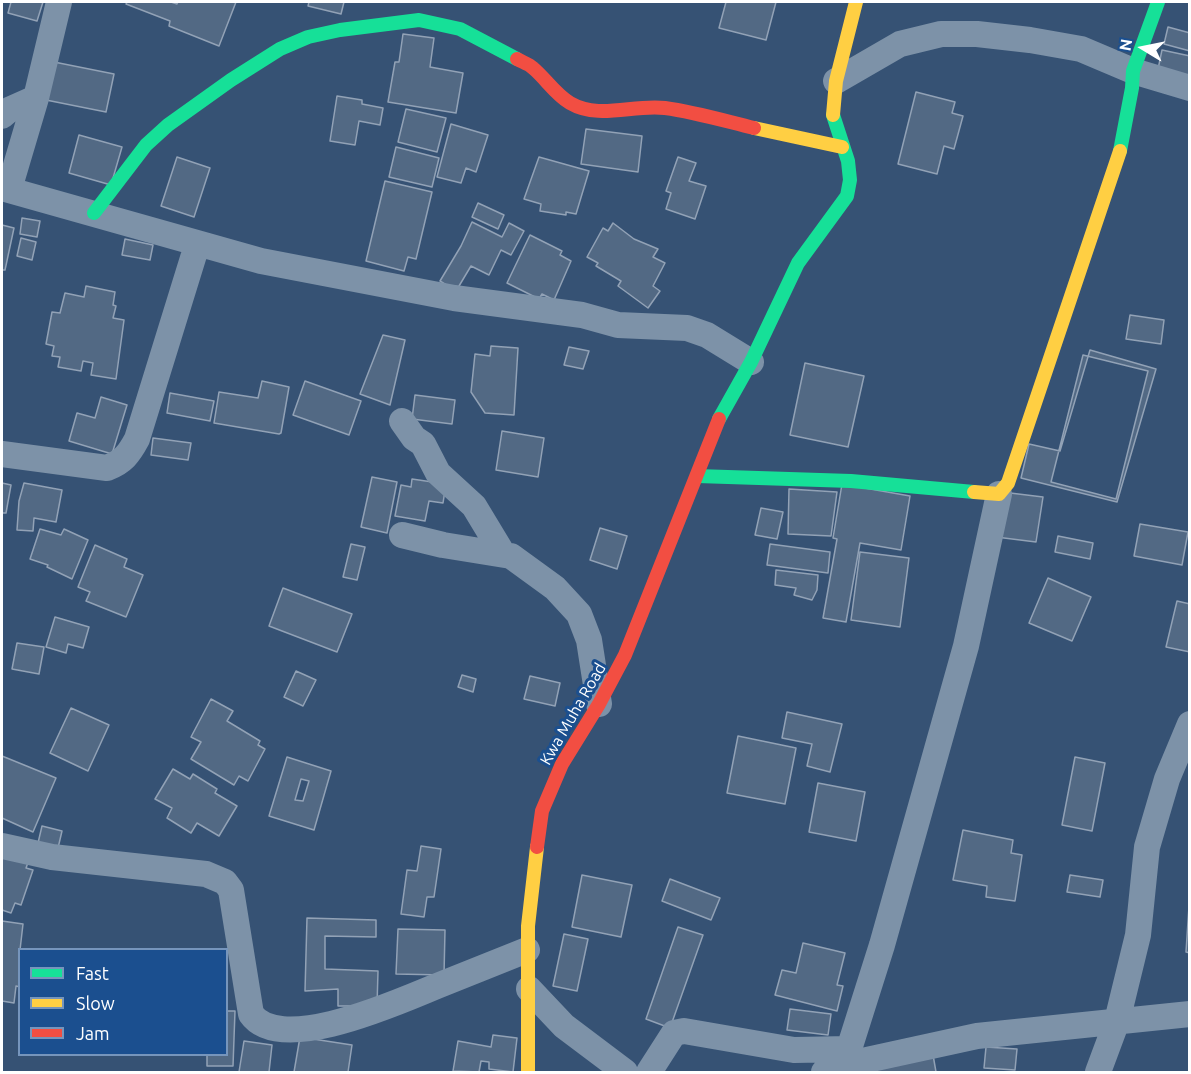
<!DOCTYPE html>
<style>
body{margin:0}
#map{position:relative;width:1191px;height:1074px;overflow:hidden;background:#365274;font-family:Ubuntu,sans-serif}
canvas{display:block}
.frame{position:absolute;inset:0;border:3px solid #fff;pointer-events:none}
.legend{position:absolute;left:18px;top:948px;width:210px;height:108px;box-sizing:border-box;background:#1b4f8f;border:2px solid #7695bc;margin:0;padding:8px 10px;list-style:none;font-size:18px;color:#fff}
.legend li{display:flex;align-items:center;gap:12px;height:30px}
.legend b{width:30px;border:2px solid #7695bc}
.north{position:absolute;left:1113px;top:18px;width:60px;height:60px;-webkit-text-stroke:4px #1b4f8f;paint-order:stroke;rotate:280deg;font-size:16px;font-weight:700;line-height:24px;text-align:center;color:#fff}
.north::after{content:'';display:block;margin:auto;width:21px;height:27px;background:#fff;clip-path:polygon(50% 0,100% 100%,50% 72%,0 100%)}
</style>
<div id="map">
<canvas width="1191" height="1074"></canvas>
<div class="frame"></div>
<ul class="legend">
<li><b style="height:8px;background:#16e098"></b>Fast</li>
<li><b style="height:8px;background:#ffcf43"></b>Slow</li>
<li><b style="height:8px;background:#f24e42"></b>Jam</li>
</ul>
<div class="north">N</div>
</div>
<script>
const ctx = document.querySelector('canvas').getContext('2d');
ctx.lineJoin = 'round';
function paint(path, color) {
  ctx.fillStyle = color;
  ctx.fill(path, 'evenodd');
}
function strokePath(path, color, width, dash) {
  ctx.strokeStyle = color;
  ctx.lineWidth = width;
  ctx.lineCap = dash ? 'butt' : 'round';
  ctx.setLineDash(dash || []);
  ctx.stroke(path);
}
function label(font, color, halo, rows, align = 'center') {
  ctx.font = font + ' Ubuntu,sans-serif';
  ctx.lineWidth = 6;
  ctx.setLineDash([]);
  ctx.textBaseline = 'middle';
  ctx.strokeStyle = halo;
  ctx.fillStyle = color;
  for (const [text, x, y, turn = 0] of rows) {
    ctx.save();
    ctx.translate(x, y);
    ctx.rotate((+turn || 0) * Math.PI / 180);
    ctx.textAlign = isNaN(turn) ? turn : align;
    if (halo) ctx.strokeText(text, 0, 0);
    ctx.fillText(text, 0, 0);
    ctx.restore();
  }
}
const building = new Path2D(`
 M11 2H43L37 21 8 13Z
 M127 2H171L177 4 178 2H236L219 46 169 26 170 21 126 4Z
 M309 2H344L341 14 308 6Z
 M726 2H776L766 40 719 28Z
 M1168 27 1190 33V51L1164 44Z
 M403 34 434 38 430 67 463 73 456 113 388 102 395 62H399Z
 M1162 50 1190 56V81L1157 74Z
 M54 62 114 74 106 112 46 100Z
 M916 92 955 102 952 113 963 116 954 149 944 146 937 174 898 164Z
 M337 96 362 100V104L383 108 380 125 359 121 355 145 330 141Z
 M406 109 446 118 437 152 398 142Z
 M451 124 488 135 476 172 466 168 461 183 437 177Z
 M586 129 642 136 638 172 581 164Z
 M79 135 122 147 111 185 69 173Z
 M396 147 439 158 432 187 389 177Z
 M177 157 210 168 194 217 161 206Z
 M539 157 589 171 576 214 566 212V215L540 211 541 204 524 199Z
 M678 157 696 163 689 181 706 186 695 219 666 209 671 193 666 191Z
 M385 181 432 192 416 259 408 257 404 271 366 261Z
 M478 203 504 215 498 229 472 217Z
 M22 218 40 221 37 237 20 234Z
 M472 222 502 237 509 223 524 231 511 255 501 250 489 275 471 266 456 291 440 281 461 246Z
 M613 223 634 239 658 249 653 257 665 263 653 286 660 291 648 308 618 286 621 281 596 266 598 263 587 257 603 228 608 231Z
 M2 225 14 228 5 270H2Z
 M530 235 562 251 560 255 571 261 554 300 542 294 539 299 507 283Z
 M21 238 36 242 32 260 17 256Z
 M125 239 153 245 150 260 122 255Z
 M86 286 115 292 113 305 116 306 113 318 124 320 116 379 91 375 93 363 83 361 81 371 58 367 60 357 52 356 54 346 46 344 52 312 60 313 65 293 84 297Z
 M1130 315 1164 320 1161 344 1126 339Z
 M383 335 405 340 390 405 360 394Z
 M491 346 518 348 514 415 485 413 471 392 475 354 490 356Z
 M569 347 589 351 583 369 564 365Z
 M1090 350 1156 369 1117 502 1021 478 1029 444 1060 451Z
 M1083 355 1148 371 1116 499 1051 482Z
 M805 363 864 376 848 447 790 435Z
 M262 381 289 387 281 433 279 434 214 423 219 392 258 398Z
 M305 381 361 401 349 435 293 415Z
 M170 393 214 401 210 421 167 413Z
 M415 395 455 400 452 424 412 419Z
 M101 397 127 405 112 454 69 441 77 413 95 418Z
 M502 431 544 438 538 477 496 470Z
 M153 438 191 443 188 460 151 455Z
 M372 477 397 482 387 533 361 527Z
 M412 479 446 484 443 503 429 501 425 521 395 516 401 485 411 487Z
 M2 483 11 485 6 513H2Z
 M24 483 62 490 56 522 34 518 33 531 17 530 19 501Z
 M842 484 910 496 901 550 860 543 846 622 823 618 837 539 833 538Z
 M789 489 837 492 831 536 788 534Z
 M1002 492 1043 497 1036 542 996 537Z
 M761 508 783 512 777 539 755 535Z
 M1140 524 1188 532 1182 565 1134 556Z
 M600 528 627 536 617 569 590 560Z
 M40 529 61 535 64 529 88 540 72 579 47 567 48 565 30 559Z
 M1058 536 1093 543 1090 559 1055 552Z
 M351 544 365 547 357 580 343 577Z
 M770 544 830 552 828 573 767 565Z
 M95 545 127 559 124 567 143 575 126 617 86 601 90 592 78 587Z
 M860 552 909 558 900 627 851 620Z
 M776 570 818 575 817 590 812 600 794 595 796 588 775 585Z
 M1048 578 1091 597 1072 641 1029 623Z
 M283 588 352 614 337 652 269 626Z
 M1177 601 1190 604V652L1166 647Z
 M55 617 89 627 83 648 68 644 66 653 46 647Z
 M17 643 44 647 39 674 12 669Z
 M296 671 316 680 303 706 284 697Z
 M462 675 476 679 473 692 458 687Z
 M530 676 560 683 555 706 524 699Z
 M211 699 233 711 227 721 260 741 258 745 265 749 248 781 239 776 234 785 191 759 201 742 191 737Z
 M71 708 109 725 88 771 50 753Z
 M787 712 842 724 830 772 807 766 812 744 782 738Z
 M738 736 796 748 785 804 727 793Z
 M2 756 56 778 33 832 2 818Z
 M287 757 331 771 314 830 269 816ZM301 779 309 781 303 801 295 800Z
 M1075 757 1105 763 1092 831 1062 825Z
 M173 769 190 779 193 774 217 789 215 793 237 806 219 836 197 823 191 833 167 818 172 808 155 799Z
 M818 783 865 792 856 841 809 832Z
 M42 826 62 831 58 848 38 843Z
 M963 830 1013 840 1011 853 1022 855 1015 901 986 897 987 886 953 880Z
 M421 846 441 849 434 897H427L424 917 401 914 407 870 417 871Z
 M2 851 29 860 26 868 33 870 21 905 15 903 11 913 2 910Z
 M582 875 632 885 621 937 572 927Z
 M1070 875 1103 880 1100 897 1067 892Z
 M670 879 720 898 711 920 662 901Z
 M1189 906H1190V953L1186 952Z
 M307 918 376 920V937L325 936V969L378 971 377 1006H338V989L305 991Z
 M2 921 23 924 20 950V987L16 986 14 1003 2 1001Z
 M678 927 703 935 670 1028 646 1019Z
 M398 929 445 930 444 975 396 974Z
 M564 934 588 939 577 991 553 986Z
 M803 943 845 953 837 985 843 986 837 1011 775 995 782 970 796 973Z
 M790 1009 831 1014 828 1035 787 1030Z
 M226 1011H235L233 1066H207V1054H226Z
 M493 1035 517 1038 513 1072 489 1069V1062L481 1061 479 1072 453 1071 458 1041 491 1047Z
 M300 1037 352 1045 348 1072H294Z
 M244 1041 272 1045 269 1072H239Z
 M986 1047 1017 1049 1015 1070 984 1068Z
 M932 1049 936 1072H875L873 1061Z`);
paint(building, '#526984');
strokePath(building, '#92a2b6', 1.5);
strokePath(new Path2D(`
 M836 81 900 44 941 34H977L1030 40 1081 49 1133 71 1190 88
 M2 116 9 110 36 98
 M2 188 261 261 454 298 582 315 618 325 687 328 707 335 751 362
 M9 189 36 98 59 2
 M402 421 414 438 423 444 438 473 474 506 503 554
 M2 454 107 468C123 462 129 454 137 439L197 245
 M402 535 443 545 511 556 555 588 579 614 589 640 599 704
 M2 846 52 857 206 874 225 882 231 890 251 1014C280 1056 400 1001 437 986 467 974 497 962 527 950
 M529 989 564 1026 625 1072
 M844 1065 882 945 966 646 999 494
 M649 1072 674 1033 684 1031 794 1050 849 1049
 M824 1072 844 1065 977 1036 1190 1014
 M1098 1072 1117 1021 1138 935 1147 847 1167 779 1190 724`), '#7d92a8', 26);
strokePath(new Path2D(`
 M1120 151 1132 88 1133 71 1158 2
 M94 213 146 145 168 125 231 80 280 49 308 37 340 30 419 20 460 29 517 59
 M719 419 751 362 798 263 847 196 850 180 848 161 833 115
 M697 476 851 481 974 492`), '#16e098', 14);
strokePath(new Path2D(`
 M833 115 836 81 856 2
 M754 128 842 147
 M974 492 999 494 1008 483 1120 151
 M528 1072V926L537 847`), '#ffcf43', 14);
strokePath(new Path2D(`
 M517 59C522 62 529 64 533 68 546 79 555 94 570 103 599 120 633 104 665 108 695 112 725 121 754 128
 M537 847 542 811 562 764 599 704 625 655 719 419`), '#f24e42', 14);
label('16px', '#fff', '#1b4f8f', [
 ["Kwa Muha Road",573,714,-60]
]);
</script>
